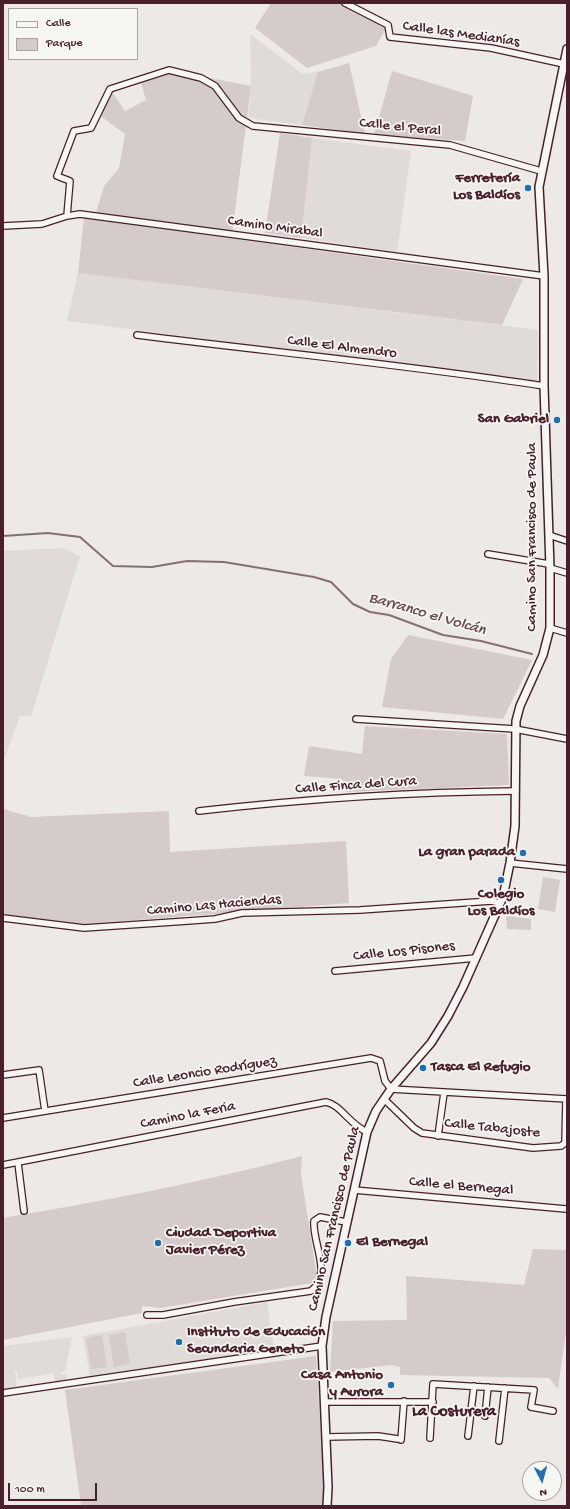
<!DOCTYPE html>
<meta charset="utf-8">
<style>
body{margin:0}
#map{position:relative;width:570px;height:1509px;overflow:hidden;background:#ece9e6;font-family:"Gochi Hand",sans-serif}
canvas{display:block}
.frame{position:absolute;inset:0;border:4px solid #4a1f2b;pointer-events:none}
.legend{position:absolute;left:8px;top:8px;width:130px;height:52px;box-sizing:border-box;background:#f6f6f2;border:1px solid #b1a0a2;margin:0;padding:5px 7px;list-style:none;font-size:12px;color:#4a1f2b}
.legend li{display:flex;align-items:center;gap:8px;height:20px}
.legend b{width:20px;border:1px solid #b1a0a2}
.north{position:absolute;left:522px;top:1461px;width:40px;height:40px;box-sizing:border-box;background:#f6f6f2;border:1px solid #b1a0a2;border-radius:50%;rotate:174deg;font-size:11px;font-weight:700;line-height:16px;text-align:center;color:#4a1f2b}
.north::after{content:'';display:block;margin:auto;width:14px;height:18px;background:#1f6fb2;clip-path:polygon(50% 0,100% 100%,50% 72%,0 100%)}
.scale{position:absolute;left:8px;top:1483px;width:89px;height:18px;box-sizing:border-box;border:2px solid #4a1f2b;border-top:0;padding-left:5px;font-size:12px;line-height:14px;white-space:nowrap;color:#4a1f2b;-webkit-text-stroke:3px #f6f6f2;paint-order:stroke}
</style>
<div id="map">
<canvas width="570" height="1509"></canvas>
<div class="frame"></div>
<ul class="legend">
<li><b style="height:5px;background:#f6f6f2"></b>Calle</li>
<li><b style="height:11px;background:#d4cbca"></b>Parque</li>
</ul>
<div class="north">N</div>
<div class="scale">100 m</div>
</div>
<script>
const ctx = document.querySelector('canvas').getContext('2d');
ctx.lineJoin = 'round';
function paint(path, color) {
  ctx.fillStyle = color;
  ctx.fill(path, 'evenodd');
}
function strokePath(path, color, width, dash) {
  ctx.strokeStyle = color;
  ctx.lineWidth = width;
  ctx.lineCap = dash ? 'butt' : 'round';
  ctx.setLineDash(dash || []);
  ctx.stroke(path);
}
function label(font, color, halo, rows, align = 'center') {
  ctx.font = font + ' "Gochi Hand",sans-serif';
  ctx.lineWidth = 3.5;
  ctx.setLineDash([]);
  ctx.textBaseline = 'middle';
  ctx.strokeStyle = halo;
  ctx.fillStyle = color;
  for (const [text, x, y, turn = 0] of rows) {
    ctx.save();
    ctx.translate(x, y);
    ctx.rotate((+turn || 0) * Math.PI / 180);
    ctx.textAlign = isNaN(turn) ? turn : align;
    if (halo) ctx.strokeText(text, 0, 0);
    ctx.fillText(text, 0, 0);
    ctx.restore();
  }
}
paint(new Path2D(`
 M250 34 303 74 318 72 302 125 248 118 251 86Z
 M312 138 411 151 397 252 301 238Z
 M78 273 538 330 537 382 67 321Z
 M63 548 80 556 31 716H20L3 762V551Z
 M267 1302 274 1349 90 1377 83 1336Z
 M72 1337 65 1371 61 1372 62 1375 67 1374 65 1382 55 1384 54 1373 18 1379 17 1371H15L17 1388 3 1389V1346Z`), '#e0dad8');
paint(new Path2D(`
 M271 3H341L386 28 376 46 307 68 255 28Z
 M349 63 365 134 302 125 318 72Z
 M169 70 251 86 232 234 95 216 104 186 119 168 125 134 98 114 110 89 125 111 146 100 140 79Z
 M392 71 473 96 465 141 374 135Z
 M280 133 312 138 301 238 265 233Z
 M84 218 523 279 502 325 78 273Z
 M408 635 532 660 503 719 382 707 391 659Z
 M365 726 507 734 509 785 346 792 342 779 304 776 309 746 362 754Z
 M3 809 31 817 169 811 170 852 346 841 349 903 86 924 3 918Z
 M543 877 560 880 555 912 538 909Z
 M508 916 531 919V930L507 929 506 918Z
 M302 1156 301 1174 317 1277 312 1283 160 1308 142 1306V1313L3 1340V1218C104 1201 203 1182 302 1156Z
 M533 1249 567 1250V1324L558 1389 549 1378 400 1375V1367L391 1365 330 1372 333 1321 407 1320 406 1276 524 1285Z
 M125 1332 130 1364 114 1367 109 1335Z
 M102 1335 107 1367 91 1369 86 1338Z
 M316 1356 325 1506H81L65 1390Z`), '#d4cbca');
strokePath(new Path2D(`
 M3 536 48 533 80 537 113 566 152 567 187 561 224 562 314 577 331 582 353 604 370 612 389 615 443 635 481 641 532 654`), '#886e73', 2);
const minor = new Path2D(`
 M345 3 388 25 390 37 491 48 564 64
 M67 216 70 181 57 176 74 131 91 128 110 89 169 70 201 78 215 86 239 118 253 126 450 145 541 171
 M3 226 42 224 67 216 80 214 544 276
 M137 335C272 352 409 365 544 386
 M549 535 567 541
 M488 554 549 564
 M550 568 567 573
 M550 628 567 633
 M356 719 515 729 567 739
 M199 811C304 799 410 792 515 791
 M510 863 567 869
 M3 918 84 928 188 921 215 919 242 913 360 910 491 901 500 903
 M335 971 476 958
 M3 1075 39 1070 45 1111
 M385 1100 414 1128 422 1133 533 1148 561 1146 565 1143 566 1099
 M3 1118 371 1058 380 1061 385 1081 391 1089 567 1099
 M438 1136 444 1093
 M18 1163 24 1211
 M3 1165 326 1102C341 1105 349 1124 367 1132
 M354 1190 566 1209
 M147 1315H163L234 1302 311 1291C333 1274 312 1243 314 1221L320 1217 346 1222
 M3 1393 322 1346
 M324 1402H433
 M485 1416 488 1387
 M468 1436 474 1386
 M326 1437 378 1436 398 1439
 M430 1438 433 1384 534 1390 531 1407 553 1411
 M401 1440 404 1401
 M499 1441 505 1388`);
const major = new Path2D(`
 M327 1506 328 1487 322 1346 326 1317 367 1132 376 1111 391 1089 431 1043 448 1016 463 987 503 897 510 863 515 826 516 721 520 706 543 655 550 628V568L544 386V276L539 187 567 49`);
strokePath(minor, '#4a1f2b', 8);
strokePath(major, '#4a1f2b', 10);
strokePath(minor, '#f6f6f2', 5.5);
strokePath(major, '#f6f6f2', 7);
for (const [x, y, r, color] of [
 [528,188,4,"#1f6fb2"],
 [557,420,4,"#1f6fb2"],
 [523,853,4,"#1f6fb2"],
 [501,880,4,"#1f6fb2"],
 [423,1068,4,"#1f6fb2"],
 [158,1243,4,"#1f6fb2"],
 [348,1243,4,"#1f6fb2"],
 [179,1342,4,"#1f6fb2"],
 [391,1385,4,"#1f6fb2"]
]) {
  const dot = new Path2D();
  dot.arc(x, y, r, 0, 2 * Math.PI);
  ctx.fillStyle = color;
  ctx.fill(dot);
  strokePath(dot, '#f6f6f2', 1.5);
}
label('15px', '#4a1f2b', '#f6f6f2', [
 ["Calle las Medianías",461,35,8],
 ["Calle el Peral",400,128,6],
 ["Camino Mirabal",275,228,8],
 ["Calle El Almendro",342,348,7],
 ["Camino San Francisco de Paula",533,537,-90],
 ["Calle Finca del Cura",356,786,-4],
 ["Camino Las Haciendas",214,906,-5],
 ["Calle Los Pisones",404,952,-6],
 ["Calle Leoncio Rodríguez",205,1073,-9],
 ["Camino la Feria",188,1116,-11],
 ["Calle Tabajoste",492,1129,6],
 ["Calle el Bernegal",461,1187,5],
 ["Camino San Francisco de Paula",335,1219,-77]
]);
label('bold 15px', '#4a1f2b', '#f6f6f2', [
 ["Ferretería",520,179],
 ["Los Baldíos",520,196],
 ["San Gabriel",549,420],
 ["La gran parada",515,853],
 ["Colegio",501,895,"center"],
 ["Los Baldíos",501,912,"center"],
 ["Tasca El Refugio",431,1068,"left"],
 ["Ciudad Deportiva",166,1234,"left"],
 ["Javier Pérez",166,1251,"left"],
 ["El Bernegal",356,1243,"left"],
 ["Instituto de Educación",187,1333,"left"],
 ["Secundaria Geneto",187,1350,"left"],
 ["Casa Antonio",383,1376],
 ["y Aurora",383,1393]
], 'right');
label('italic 16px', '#6e4d55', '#f6f6f2', [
 ["Barranco el Volcán",427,615,16]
]);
label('bold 16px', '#4a1f2b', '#f6f6f2', [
 ["La Costurera",454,1413]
]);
</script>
